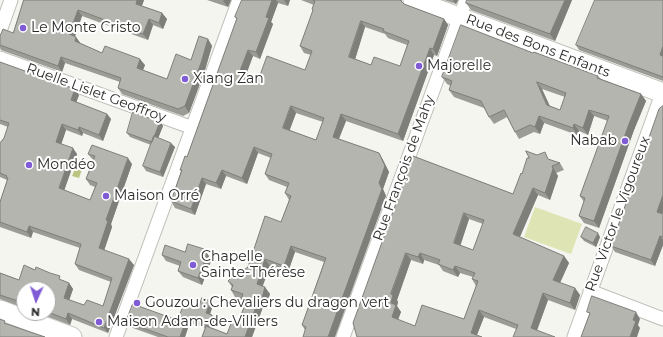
<!DOCTYPE html>
<meta charset="utf-8">
<style>
body{margin:0}
#map{position:relative;width:663px;height:337px;overflow:hidden;background:#f4f5ef;font-family:Montserrat,sans-serif}
canvas{display:block}
.north{position:absolute;left:16px;top:281px;width:40px;height:40px;box-sizing:border-box;background:#fff;border:1px solid #ababaa;border-radius:50%;rotate:183deg;font-size:11px;font-weight:700;line-height:16px;text-align:center;color:#2c2d2a}
.north::after{content:'';display:block;margin:auto;width:14px;height:18px;background:#7f5bd6;clip-path:polygon(50% 0,100% 100%,50% 72%,0 100%)}
</style>
<div id="map">
<canvas width="663" height="337"></canvas>
<div class="north">N</div>
</div>
<script>
const ctx = document.querySelector('canvas').getContext('2d');
ctx.lineJoin = 'round';
function paint(path, color) {
  ctx.fillStyle = color;
  ctx.fill(path, 'evenodd');
}
function strokePath(path, color, width, dash) {
  ctx.strokeStyle = color;
  ctx.lineWidth = width;
  ctx.lineCap = dash ? 'butt' : 'round';
  ctx.setLineDash(dash || []);
  ctx.stroke(path);
}
function label(font, color, halo, rows, align = 'center') {
  ctx.font = font + ' Montserrat,sans-serif';
  ctx.lineWidth = 4;
  ctx.setLineDash([]);
  ctx.textBaseline = 'middle';
  ctx.strokeStyle = halo;
  ctx.fillStyle = color;
  for (const [text, x, y, turn = 0] of rows) {
    ctx.save();
    ctx.translate(x, y);
    ctx.rotate((+turn || 0) * Math.PI / 180);
    ctx.textAlign = isNaN(turn) ? turn : align;
    if (halo) ctx.strokeText(text, 0, 0);
    ctx.fillText(text, 0, 0);
    ctx.restore();
  }
}
paint(new Path2D(`
 M535 207 582 224 571 254 524 237Z`), '#dee4b3');
paint(new Path2D(`
 M79 159 85 161 79 178 72 176Z`), '#bcc482');
const street = new Path2D(`
 M0 31 11 0
 M0 58 193 128
 M590 291 663 319
 M116 337 239 0
 M343 337 466 0
 M574 337 663 91`);
const secondary = new Path2D(`
 M413 0 663 93
 M0 310 72 337`);
strokePath(street, '#bebfb8', 15);
strokePath(secondary, '#bebfb8', 21);
strokePath(street, '#fff', 13);
strokePath(secondary, '#fff', 19);
paint(new Path2D(`
 M24 0H144L142 6 162 13 167 19 163 29 153 25 148 40 82 16 75 37 80 43 102 53 145 65 143 70 167 79 191 60 208 39 212 46 205 70 189 113 183 116 122 94 118 88 120 82 65 63 62 72 1 50 0 48V36L13 33Z
 M207 0H231L228 7Z
 M243 0H290L288 6 278 3 271 22 273 24 260 59 253 56 246 73 259 78 305 70 311 55 304 53 300 46 313 11 312 9 314 5 301 0H402V2L404 4 444 19 448 25 437 56 434 55 403 141 346 121 339 139 379 153 383 160 389 172 383 189 386 196 305 330 302 325 324 262 295 252 288 272 270 266 262 286 270 294 265 308 263 307 252 337H202L205 328 182 320 179 316 198 309 213 305 210 314 215 319 212 328 227 334 238 323 245 305 241 300V299L235 297 231 290 232 287 228 281 248 267 281 222 289 200 285 193 287 187 269 180 265 174 271 158 258 153 247 184 226 176 221 189 206 184 195 215 175 208 171 201 181 171 180 170 187 157 237 19 235 17ZM365 27 385 34 388 38 407 45 400 66 371 65 355 59ZM296 113 323 122 316 140 289 130Z
 M444 0H458L456 4Z
 M572 0 555 41 471 10 466 3Z
 M663 0V81L579 50 576 45Z
 M533 53 598 76 601 79 641 94 646 101 634 130 599 228 584 223 579 216 584 202 580 196 608 121 594 116 588 135 579 131 577 135 544 123 540 134 534 132 519 139 515 132 507 117 494 124 489 117 484 108 454 97 449 90 451 86 447 84 442 77ZM542 89 565 97 560 110 550 106Z
 M0 62 79 95 76 102 107 114 111 119 103 141 83 133 82 136 66 130 61 144 77 154 64 190 90 200 95 187 90 185 86 179 93 160 88 154 132 164 111 224 112 227 104 250 134 265 108 333 72 319 70 325 38 313H48V289H24V308L0 299V273L19 280H62L69 283 73 289 69 300 84 305 103 306 111 282 79 270 75 264 80 248 33 232 31 238 0 227V202L7 180 0 177V143L4 138 8 127 0 124Z
 M663 106V212L662 214H663V245L655 266 615 252 611 246Z
 M160 122 163 126 158 138 175 147 163 177 146 171 143 166 151 145 130 137 127 133Z
 M413 156 513 194 522 174 550 160 560 163 564 170 556 173 558 176 550 200 538 195 520 237 564 256 569 263 560 283 575 288 580 295 575 310 548 300 537 331 516 329 484 317 477 335 357 337ZM469 219 483 224 473 250 460 245ZM411 260 423 264 424 260 439 265 443 271 458 277 460 273 473 277 472 279 476 286 464 319 415 326 398 320 401 312 397 306 398 302 397 300Z
 M581 237H600L596 247 584 241Z
 M185 252 209 256V257L211 261 202 285 183 277 178 271 180 266 166 261 162 255Z
 M126 322 185 323 188 328 185 337H158L130 327Z`), '#9b9c96');
paint(new Path2D(`
 M137 0H144L140 10 136 4Z
 M224 0H231L228 7 223 1Z
 M272 0H276L278 3 271 22 273 24 260 59 256 52 266 17Z
 M284 0H290L288 6Z
 M453 0H458L456 4Z
 M565 0H572L555 41 550 34Z
 M78 10 82 16 73 41 69 34Z
 M162 13 167 19 163 29 159 23Z
 M149 19 153 25 148 40 143 34Z
 M444 19 448 25 437 56 433 49Z
 M361 21 365 27 354 63 349 57Z
 M76 37 81 44 75 41Z
 M208 39 212 46 205 70 189 113 185 106Z
 M663 46V60L660 55Z
 M430 48 434 55 403 141 398 134Z
 M248 50 253 56 245 78 240 71Z
 M61 57 65 63 62 72 58 66Z
 M140 59 145 65 141 75 137 68Z
 M537 82 542 89 552 112 547 105Z
 M75 89 79 95 75 106 71 100Z
 M641 94 646 101 634 130 599 228 594 221 629 124Z
 M291 106 296 113 288 135 283 128Z
 M589 110 594 116 588 135 583 128Z
 M107 114 111 119 103 141 99 135Z
 M341 114 346 121 337 143 333 137Z
 M539 116 544 123 540 134 535 127Z
 M160 122 163 126 155 146 152 142Z
 M62 124 66 130 60 148 56 142Z
 M574 124 579 131 577 135 573 128Z
 M79 127 83 133 82 136 78 130Z
 M171 143 175 147 163 177 160 172Z
 M254 147 258 153 247 184 242 178Z
 M73 148 77 154 63 194 59 188Z
 M379 153 383 160 389 172 383 189 386 196 335 337H328L379 183Z
 M128 158 132 164 111 224 112 227 103 254 99 248 106 220Z
 M552 166 558 176 550 200 545 193Z
 M222 170 226 176 221 189 216 183Z
 M202 178 206 184 195 215 191 209Z
 M533 188 538 195 518 241 513 234Z
 M663 195V212L661 218 657 212Z
 M464 213 469 219 459 250 454 243Z
 M29 226 33 232 31 238 27 232Z
 M598 233 600 237 596 247 593 243Z
 M660 236 663 240V245L655 266 651 260Z
 M291 246 295 252 288 272 284 266Z
 M204 249 209 256V257L211 261 202 285 198 278 203 253Z
 M406 253 411 260 397 300 398 302 397 306 401 312 396 324 392 317 391 303V294Z
 M420 253 424 260 423 264 418 257Z
 M564 256 569 263 558 287 553 280Z
 M129 259 134 265 108 333 104 328Z
 M265 259 270 266 261 291 257 284Z
 M455 266 460 273 458 277 453 270Z
 M69 283 73 289 68 304 64 298Z
 M265 287 270 294 265 308 261 302Z
 M575 288 580 295 575 310 570 303Z
 M543 293 548 300 535 335 531 328Z
 M211 301 213 305 209 317 206 313Z
 M258 301 263 307 252 337H245Z
 M479 310 484 317 476 337 471 333Z
 M636 312 640 319 638 325 640 328 637 337H630L633 320Z
 M68 313 72 319 70 325 66 319Z
 M212 315 215 319 211 330 208 326Z
 M185 323 188 328 185 337H180Z`), '#7e7f7a');
const building = new Path2D(`
 M24 0H137L136 4 162 13 159 23 149 19 143 34 78 10 69 34 76 37 75 41 102 53 105 46 140 59 137 68 167 79 176 54 191 60 199 36 208 39 201 63 185 106 178 109 118 88 121 78 61 57 58 66 0 45V36L3 29 13 33Z
 M242 0H272L266 17 269 18 256 52 248 50 240 71 259 78 267 56 305 70 312 51 300 46 313 10 312 9 315 1 313 0H400L404 4 444 19 433 49 430 48 398 134 341 114 333 137 379 153 385 166 379 183 382 189 328 337H303L306 327 302 325 326 258 291 246 284 266 265 259 257 284 265 287 261 302 258 301 245 337H202L206 326 227 334 232 321 238 323 246 302 241 300 243 294 231 290 233 285 228 281 233 276H236L248 267 265 216 281 222 291 196 285 193 289 183 265 174 272 154 254 147 242 178 222 170 216 183 202 178 191 209 171 201 182 170H180L185 156 187 157 237 18 235 17ZM361 21 384 29 383 31 409 41 400 66 374 57 371 65 349 57ZM291 106 324 118 316 140 283 128Z
 M467 0H565L550 34 466 3Z
 M595 0H663V46L660 55 663 56V77L576 45Z
 M461 25 533 53 534 52 598 76 597 78 641 94 629 124 594 221 579 216 585 198 580 196 609 116 589 110 583 128 574 124 573 128 539 116 535 127 530 125 515 132 504 110 489 117 481 101 449 90 452 81 442 77ZM537 82 566 93 560 110 547 105Z
 M0 62 75 89 71 100 107 114 99 135 79 127 78 130 62 124 56 142 73 148 59 188 90 200 97 183 86 179 95 156 88 154 92 145 128 158 106 220 108 221 99 248 129 259 104 328 68 313 66 319 48 312V289H24V303L0 295V273L19 280 24 265 35 270 36 267 50 273 60 276 59 279 69 283 64 298 84 305 87 300 103 306 112 278 75 264 81 244 29 226 27 232 0 222V202L8 178 6 177 7 176 0 173V143L4 138 9 123 0 120Z
 M663 106V195L657 212 663 214V237L660 236 651 260 611 246 659 109Z
 M133 112 160 122 152 142 127 133Z
 M154 136 171 143 160 172 143 166Z
 M526 151 537 155 545 152 548 159 560 163 552 166 553 169 545 193 533 188 513 234 564 256 553 280 575 288 570 303 543 293 531 328 555 337H513L518 325 479 310 471 333 482 337H357L353 323 413 156 513 194 521 173 522 174 527 158H529ZM464 213 484 220 473 250 454 243ZM406 253 418 257 420 253 440 260 438 264 453 270 455 266 475 273 472 279 478 281 464 319 422 305 415 326 392 317 396 305 391 303 393 295 391 294Z
 M586 227 598 233 593 243 581 237Z
 M188 244 204 249 203 253 207 254 198 278 178 271 181 262 162 255 165 245 185 252Z
 M592 296 636 312 633 320 636 321 630 337H581L590 313 587 312Z
 M202 298 211 301 206 313 212 315 208 326 179 316 184 304 198 309Z
 M133 304 185 323 180 337H168L126 322Z
 M0 319 5 321 4 323 45 337H0Z`);
paint(building, '#b4b5af');
strokePath(building, '#7e7f7a', 1);
for (const [x, y, r, color] of [
 [23,28,4,"#7f5bd6"],
 [419,66,4,"#7f5bd6"],
 [185,79,4,"#7f5bd6"],
 [625,141,4,"#7f5bd6"],
 [29,165,4,"#7f5bd6"],
 [106,196,4,"#7f5bd6"],
 [193,265,4,"#7f5bd6"],
 [137,303,4,"#7f5bd6"],
 [99,322,4,"#7f5bd6"]
]) {
  const dot = new Path2D();
  dot.arc(x, y, r, 0, 2 * Math.PI);
  ctx.fillStyle = color;
  ctx.fill(dot);
  strokePath(dot, '#fff', 1.5);
}
label('14px', '#2c2d2a', '#fff', [
 ["Le Monte Cristo",31,28],
 ["Majorelle",427,66],
 ["Xiang Zan",193,79],
 ["Nabab",617,141,"right"],
 ["Mondéo",37,165],
 ["Maison Orré",114,196],
 ["Chapelle",201,257],
 ["Sainte-Thérèse",201,273],
 ["Gouzou : Chevaliers du dragon vert",145,303],
 ["Maison Adam-de-Villiers",107,322]
], 'left');
label('14px', '#2c2d2a', '#fff', [
 ["Rue des Bons Enfants",538,46,21],
 ["Ruelle Lislet Geoffroy",96,93,20],
 ["Rue François de Mahy",404,168,-70],
 ["Rue Victor le Vigoureux",618,214,-70]
]);
</script>
